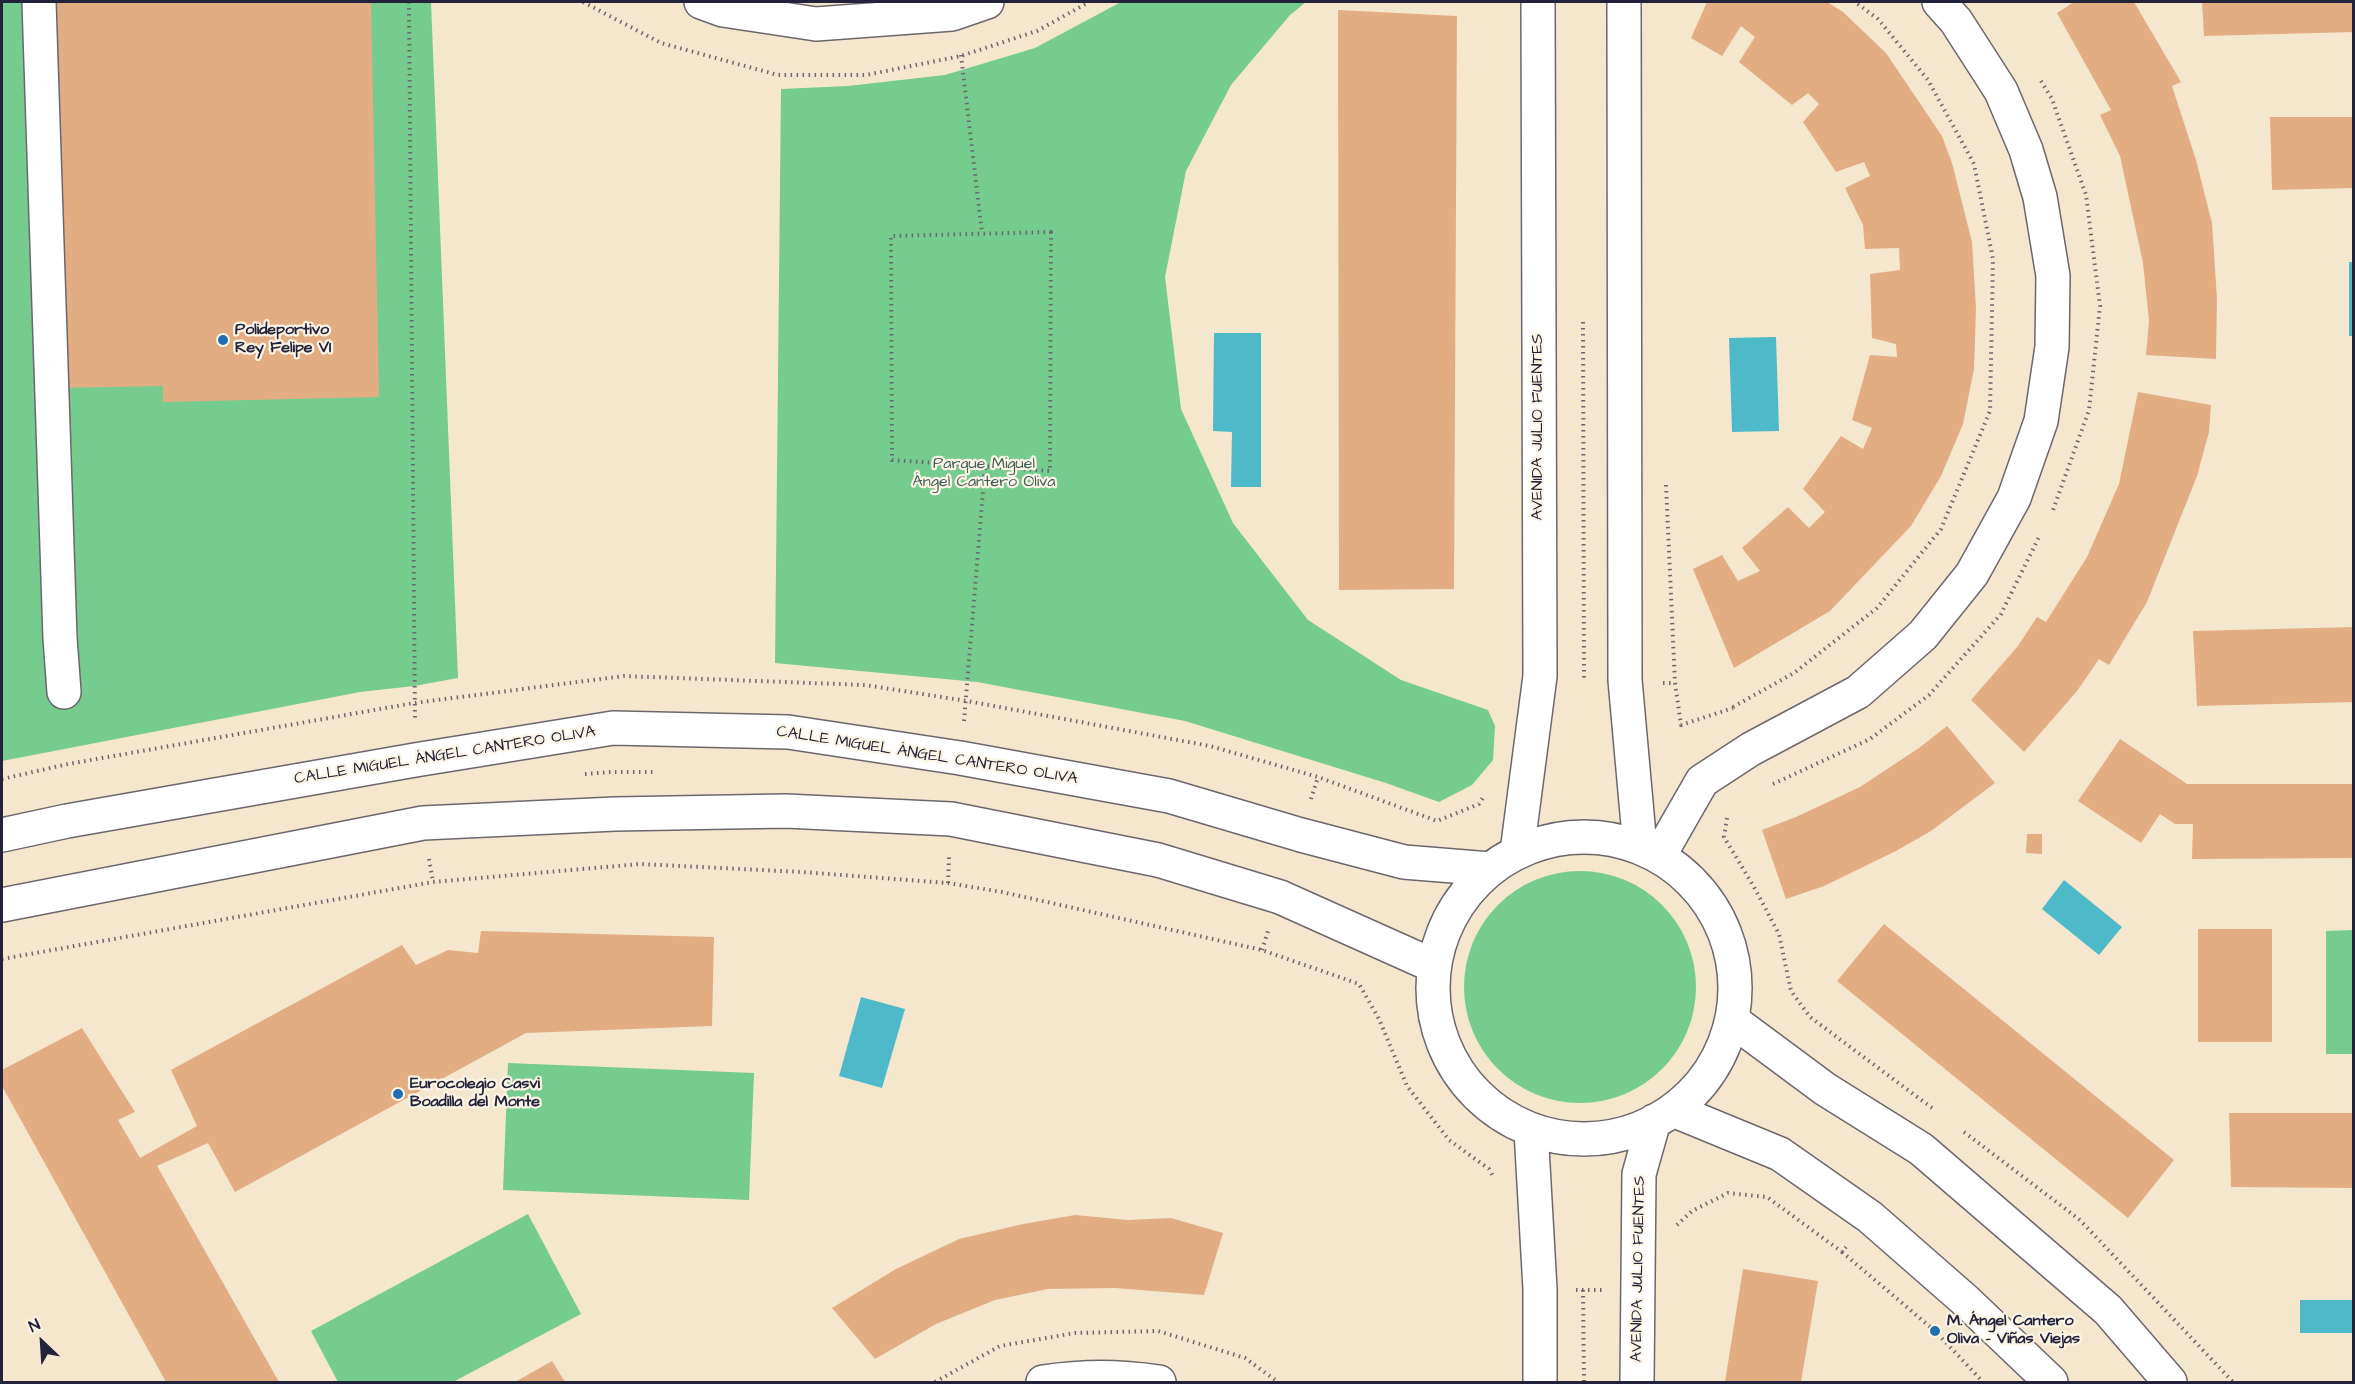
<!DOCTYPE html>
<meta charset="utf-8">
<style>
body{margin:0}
#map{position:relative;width:2355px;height:1384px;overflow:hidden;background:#f5e7cd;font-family:"Architects Daughter",sans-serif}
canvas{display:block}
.frame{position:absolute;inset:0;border:3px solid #22223b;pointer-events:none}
.north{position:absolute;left:12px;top:1312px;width:60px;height:60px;-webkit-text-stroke:4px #fcf5e5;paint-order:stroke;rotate:335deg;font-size:16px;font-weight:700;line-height:24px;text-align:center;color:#22223b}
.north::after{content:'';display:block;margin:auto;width:21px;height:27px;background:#22223b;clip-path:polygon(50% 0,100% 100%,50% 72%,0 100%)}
</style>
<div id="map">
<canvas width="2355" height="1384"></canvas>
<div class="frame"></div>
<div class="north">N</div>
</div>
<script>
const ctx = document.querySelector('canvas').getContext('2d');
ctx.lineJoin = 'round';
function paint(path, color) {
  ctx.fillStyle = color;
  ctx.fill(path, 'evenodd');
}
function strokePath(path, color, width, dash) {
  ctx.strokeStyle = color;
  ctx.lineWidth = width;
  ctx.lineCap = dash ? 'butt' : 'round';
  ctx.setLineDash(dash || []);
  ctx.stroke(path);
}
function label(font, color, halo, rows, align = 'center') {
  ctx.font = font + ' "Architects Daughter",sans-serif';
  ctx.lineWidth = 4.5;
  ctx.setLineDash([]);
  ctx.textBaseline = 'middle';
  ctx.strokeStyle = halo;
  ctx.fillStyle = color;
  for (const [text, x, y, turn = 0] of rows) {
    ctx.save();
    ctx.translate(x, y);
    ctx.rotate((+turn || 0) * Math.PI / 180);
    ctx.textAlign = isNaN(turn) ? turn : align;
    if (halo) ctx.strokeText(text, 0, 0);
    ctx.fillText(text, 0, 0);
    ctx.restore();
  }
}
paint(new Path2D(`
 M2 2H431L458 678 414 686 360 692 2 761Z
 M1121 2H1306L1290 15 1231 85 1186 171 1165 277 1181 409 1233 523 1308 620 1401 680 1488 710 1495 726 1493 760 1472 785 1439 802 1386 783 1185 721 977 682 775 663 781 89 848 86 945 75 1035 48Z
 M1464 987a116 116 0 1 1 232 0a116 116 0 1 1-232 0Z
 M2353 930V1054H2326V931Z
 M508 1063 754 1073 749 1200 503 1190Z
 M528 1214 581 1314 453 1382H338L311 1331Z`), '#76cb8f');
paint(new Path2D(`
 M2349 262H2353V336H2349Z
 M1214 333H1261V487H1231L1232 432 1213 431Z
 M1776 337 1779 431 1732 432 1729 338Z
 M2064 880 2122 927 2099 955 2042 909Z
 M861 997 905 1009 882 1088 839 1076Z
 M2300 1300H2353V1333H2300Z`), '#4ebac9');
paint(new Path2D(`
 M50 2H371L379 397 163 402V386L58 388Z
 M1707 2H1827L1843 12 1886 53 1942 136 1952 163 1972 242 1976 309 1974 369 1963 424 1941 476 1911 526 1830 611 1734 668 1693 569 1722 555 1738 581 1760 571 1742 548 1788 507 1809 528 1825 512 1803 489 1841 436 1863 449 1872 428 1852 420 1870 355 1897 357 1896 344 1872 338 1870 274 1900 270 1899 248 1865 249 1863 225 1845 188 1870 176 1864 162 1836 172 1803 122 1819 104 1808 93 1792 105 1739 62 1755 37 1741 26 1722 56 1691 38Z
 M2074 2H2134L2181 82 2172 86 2196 160 2212 223 2217 299 2216 359 2146 355 2149 321 2143 263 2120 156 2100 115 2111 110 2057 13Z
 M2202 2H2354V32L2204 36Z
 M1338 10 1457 16 1454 589 1339 590Z
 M2270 117H2354V188L2272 190Z
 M2138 392 2211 405 2209 432 2197 476 2147 602 2109 665 2099 659 2077 691 2024 752 1971 700 2018 646 2037 617 2046 622 2087 557 2119 484Z
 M2354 627V702L2197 706 2193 631Z
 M1947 726 1995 783 1931 831 1896 851 1824 886 1786 899 1762 830 1796 817 1860 787 1919 748Z
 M2120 739 2187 784H2354V858L2192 859 2193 824H2175L2160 814 2141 843 2078 801Z
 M2027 834H2042V854L2026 853Z
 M1884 924 2174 1160 2128 1218 1837 981Z
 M2198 929H2272V1042H2198Z
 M481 931 714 937 712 1026 526 1033 235 1192 208 1143 157 1166 279 1382H166L2 1086V1070L82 1028 135 1112 118 1120 140 1158 197 1126 171 1070 402 945 416 965 448 950 478 953Z
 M2229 1113H2354V1188L2231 1187Z
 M1075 1215 1128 1220 1171 1218 1223 1233 1204 1295 1115 1288 1048 1289 995 1300 936 1324 875 1359 832 1308 896 1269 959 1239 1023 1224Z
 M1743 1269 1818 1281 1801 1382H1725Z
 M552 1361 565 1382H515Z`), '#e2ad83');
const minor = new Path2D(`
 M39 2 60 638 64 692
 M701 2 723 10 816 24 952 14 987 2
 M1624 2 1625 680 1640 847
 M2 835 67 821 415 760 613 728 788 732 960 758 1169 796 1301 835 1404 862 1490 869
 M1433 988a151 151 0 1 1 302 0a151 151 0 1 1-302 0Z
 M1517 852 1540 676 1538 2
 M1659 856 1702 781 1751 749 1858 692 1923 635 1972 574 2014 498 2041 421 2052 347 2053 276 2040 197 2026 150 2001 91 1956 21 1939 2
 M2 905 423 823 615 814 786 811 951 819 1158 860 1280 897 1434 966
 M1732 1020 1825 1089 1921 1149 2108 1310 2170 1382
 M1673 1110 1780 1154 1870 1217 1966 1301 2051 1382
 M1531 1130 1540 1289V1382
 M1043 1382C1085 1376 1117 1376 1159 1382
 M1637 1382 1639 1174 1654 1121`);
strokePath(minor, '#6c676e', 36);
strokePath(new Path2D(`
 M409 2 415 721
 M583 2 661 43 778 75H866L961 56 1037 31 1089 2
 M961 55 982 233
 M2041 81 2052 99 2086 195 2100 306 2089 410 2053 510
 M1051 232 1050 471 892 460 891 236Z
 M1583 322 1584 678
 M1666 485 1675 683
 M1663 683H1675L1681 725 1733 708
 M1733 707 1794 673 1877 608 1941 529 1990 411 1993 259 1974 164 1928 80 1878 19 1855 2
 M964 721 985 467
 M585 774 612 772H655
 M2 779 68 764 414 703 624 676 865 685 967 701 1210 746 1318 777 1437 821 1479 804 1484 796
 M1773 784 1870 739 1929 695 2001 614 2040 535
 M1311 799 1318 777
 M1727 818 1724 837 1754 887 1779 934 1791 991 1810 1017 1932 1108
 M429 859 433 882
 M948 883 949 857
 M1262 950 1268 931
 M2 959 433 882 640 864 802 872 948 883 1002 892 1262 950 1359 984 1379 1019 1407 1086 1449 1140 1489 1169 1494 1178
 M1964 1132 2080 1220 2233 1382
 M1677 1225 1692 1211 1728 1193 1767 1197 1842 1252 1846 1247
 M1842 1252 1935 1331 1983 1382
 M1576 1290H1602
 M1583 1290 1584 1382
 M935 1382 1000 1346 1075 1333 1158 1331 1245 1358 1278 1382`), '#6c676e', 4, [1.5, 4.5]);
strokePath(minor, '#fff', 33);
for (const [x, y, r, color] of [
 [223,340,6,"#1f6fb2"],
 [398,1094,6,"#1f6fb2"],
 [1935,1331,6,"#1f6fb2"]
]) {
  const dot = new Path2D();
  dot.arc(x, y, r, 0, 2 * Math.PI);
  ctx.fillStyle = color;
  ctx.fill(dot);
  strokePath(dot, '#fcf5e5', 2);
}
label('bold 16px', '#22223b', '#fcf5e5', [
 ["Polideportivo",235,331],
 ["Rey Felipe VI",235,349],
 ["Eurocolegio Casvi",410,1085],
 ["Boadilla del Monte",410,1103],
 ["M. Ángel Cantero",1947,1322],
 ["Oliva - Viñas Viejas",1947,1340]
], 'left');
label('16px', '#22223b', '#fcf5e5', [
 ["AVENIDA JULIO FUENTES",1539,427,-90],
 ["CALLE MIGUEL ÁNGEL CANTERO OLIVA",445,756,-9],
 ["CALLE MIGUEL ÁNGEL CANTERO OLIVA",927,756,9],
 ["AVENIDA JULIO FUENTES",1639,1269,-89]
]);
label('16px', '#3f5d58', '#fcf5e5', [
 ["Parque Miguel",984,465],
 ["Ángel Cantero Oliva",984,483]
]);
</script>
